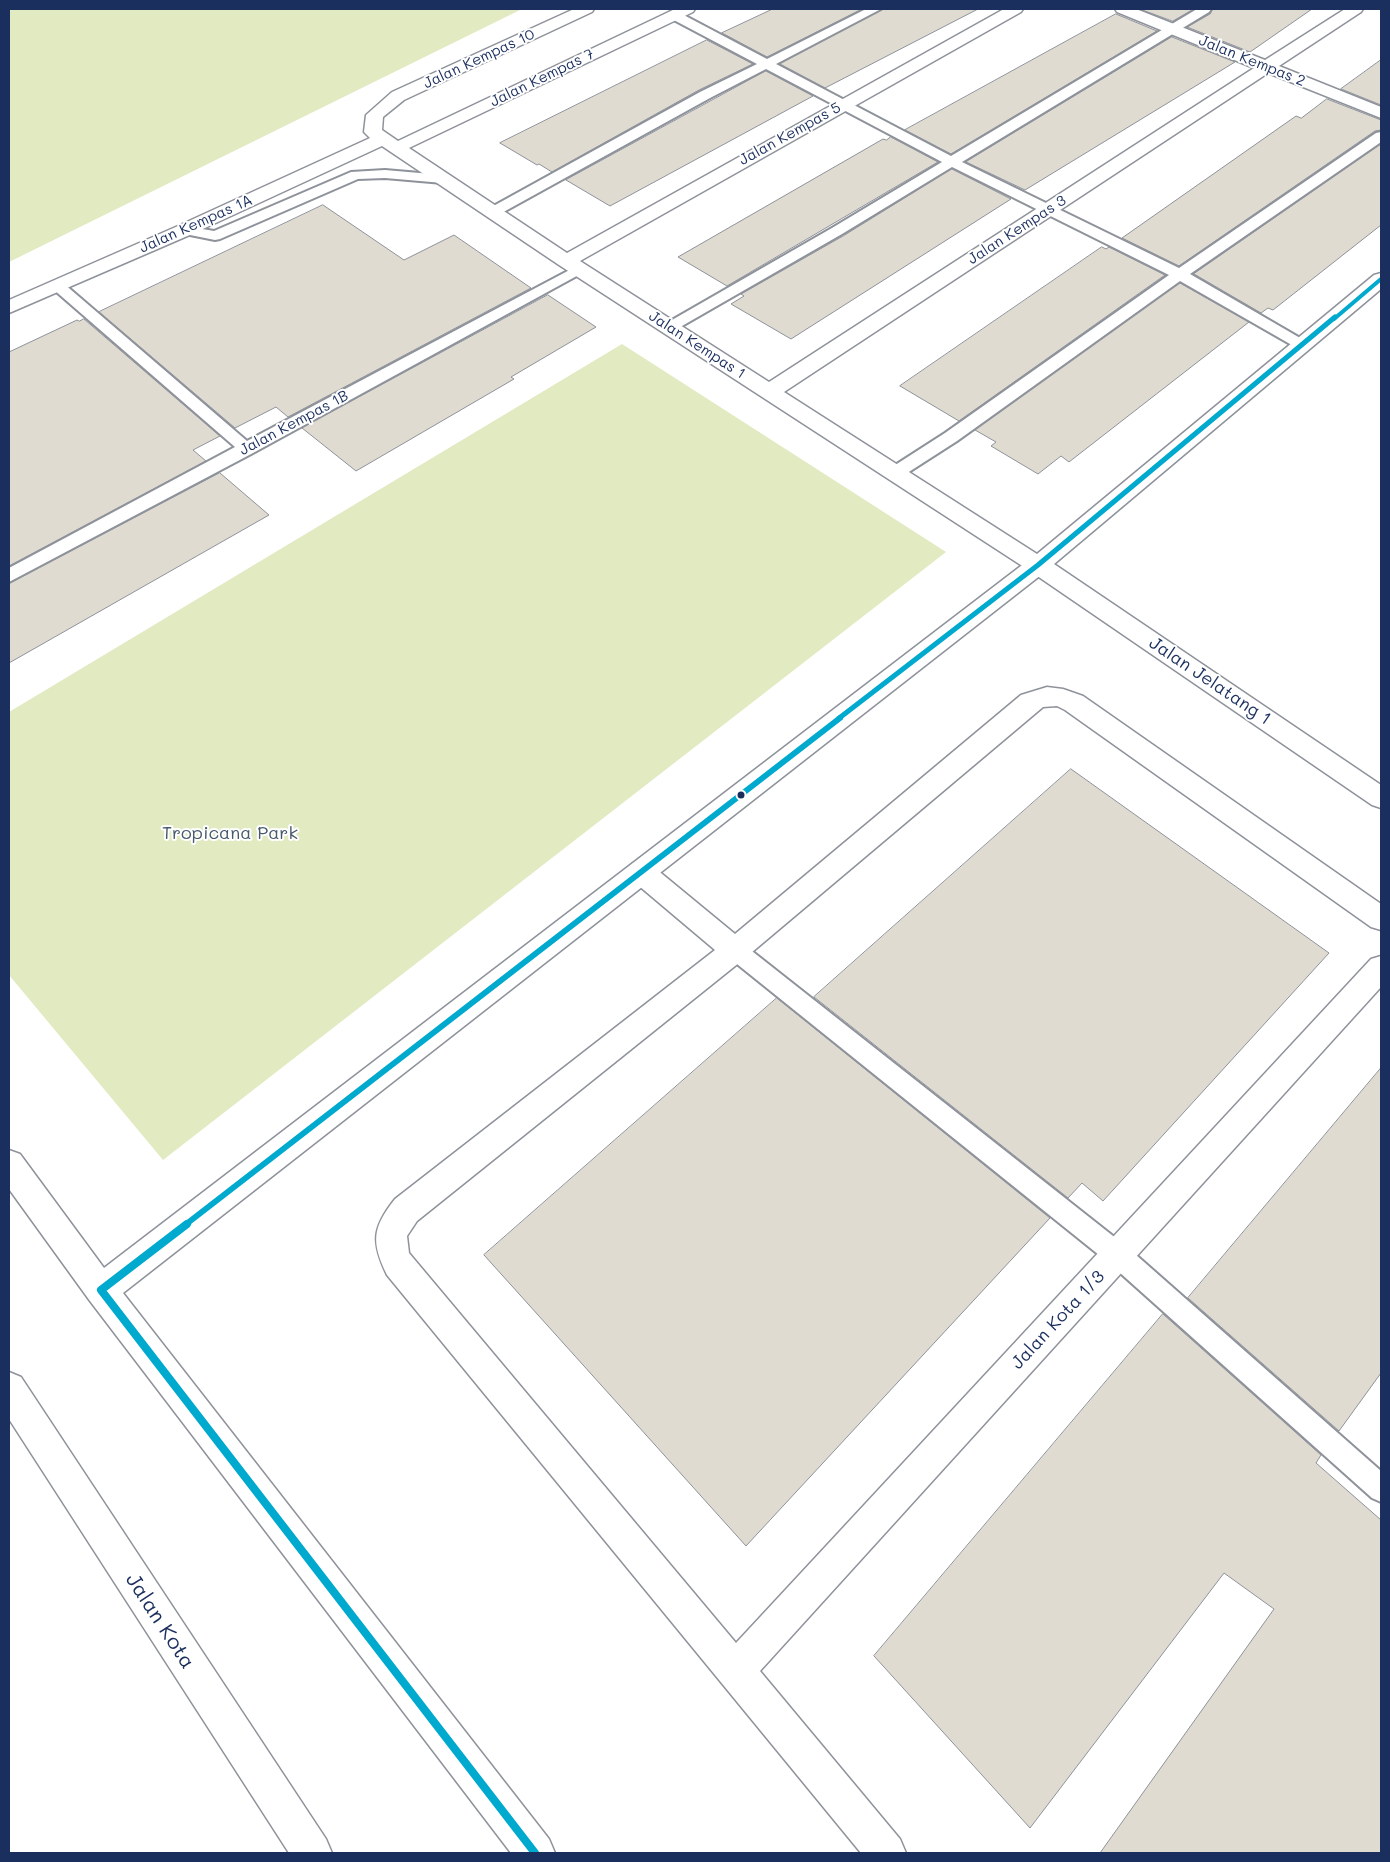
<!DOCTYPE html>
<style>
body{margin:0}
#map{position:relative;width:1390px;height:1862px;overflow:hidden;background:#fff;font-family:Mali,sans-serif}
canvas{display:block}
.frame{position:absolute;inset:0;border:10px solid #1b2f5e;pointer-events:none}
</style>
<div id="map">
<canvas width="1390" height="1862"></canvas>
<div class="frame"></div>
</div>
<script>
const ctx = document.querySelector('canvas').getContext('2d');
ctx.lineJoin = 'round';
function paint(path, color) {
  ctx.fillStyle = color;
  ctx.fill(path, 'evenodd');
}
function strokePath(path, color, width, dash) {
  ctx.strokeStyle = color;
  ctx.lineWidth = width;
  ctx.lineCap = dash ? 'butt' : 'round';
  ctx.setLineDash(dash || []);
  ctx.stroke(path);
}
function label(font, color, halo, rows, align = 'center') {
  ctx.font = font + ' Mali,sans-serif';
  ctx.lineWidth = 4;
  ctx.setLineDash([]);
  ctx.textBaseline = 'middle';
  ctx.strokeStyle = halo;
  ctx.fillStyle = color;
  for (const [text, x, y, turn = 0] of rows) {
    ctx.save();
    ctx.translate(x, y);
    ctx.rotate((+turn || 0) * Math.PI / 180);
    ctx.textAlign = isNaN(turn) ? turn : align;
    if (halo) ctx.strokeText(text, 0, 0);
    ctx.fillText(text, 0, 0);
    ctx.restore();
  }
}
paint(new Path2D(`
 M9 9H522L9 262Z
 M622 344 946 552 163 1160 9 975V712Z`), '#e1eac0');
const building = new Path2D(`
 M773 9H862L767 57 722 33Z
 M883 9H978L825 88 780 64Z
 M1140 9H1194L1173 21Z
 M1213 9H1312L1250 52 1187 27 1210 14Z
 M1116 14 1157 31 951 154 905 130Z
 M1172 37 1235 62 1025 190 966 162Z
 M707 40 753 64 699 90 552 172 539 164 537 165 500 143Z
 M1381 60V105L1341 89Z
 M766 71 813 96 610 206 566 180Z
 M1327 99 1381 120V130L1375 131 1179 266 1122 238 1296 116 1301 118Z
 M891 137 938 162 727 286 678 257 883 139 886 140Z
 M1381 144V225L1273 310 1268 308 1261 313 1194 274Z
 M952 169 1011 199 791 339 731 304 744 296 741 294 843 236Z
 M323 205 404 260 454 235 531 288 288 417 276 407 235 428 99 312Z
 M1102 247 1106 249 1109 247 1165 275 959 421 900 386Z
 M1180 283 1249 322 1069 462 1061 456 1038 474 991 446 996 442 975 430Z
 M548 295 596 327 511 377 514 379 356 471 302 428Z
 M84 319 220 436 193 450 206 461 9 566V352L77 320 79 321Z
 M220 473 269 515 9 663V584Z
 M1071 769 1329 953 1103 1201 1082 1183 1068 1198 814 997Z
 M777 998 1050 1218 746 1546 484 1255Z
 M1381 1068V1373L1339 1431 1188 1298Z
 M1163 1314 1321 1455 1316 1463 1381 1520V1853H1100L1274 1609 1224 1573 1030 1828 874 1656Z`);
paint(building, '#e0dbd1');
strokePath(building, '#8e929a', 1);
const lane = new Path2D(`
 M866 9H881L776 64 951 156 1197 9H1211L1209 12 962 162 1179 268 1376 133 1381 132V142L1190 274 1307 342 1310 345 1307 348H1297L1180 281 957 441 901 477 895 479 889 477 887 473 889 469 945 433 1169 275 952 167 842 234 675 330H665L662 327 665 324 832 228 942 162 766 69 710 98 498 215H488L486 212 488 209 700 92 757 64 670 18 668 15 670 12H678L767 59Z
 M385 170 443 175 450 179 443 183 385 178 358 179 220 239 215 240 180 233 178 230 180 227 185 226 214 231 351 172Z
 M579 265 584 266 586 269 584 272 253 453 9 582V568L235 447 53 289 51 286 53 283H63L247 441Z
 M735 941 743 944 1127 1247 1381 1471V1502L1372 1498 1109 1263 727 956 724 950 727 944Z`);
const street = new Path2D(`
 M574 9H594L592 12 404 100 383 117 382 130 398 141 675 9H695L693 12 409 148 567 253 1004 9H1023L1021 12 580 261 769 382 1254 68 1117 12 1115 9H1136L1265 60 1345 9H1363L1361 12 1279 66 1381 107V118L1268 73 784 392 1037 554 1374 275 1381 273V289L1054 564 1381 785V808L1372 805 1030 571 559 265 382 146 192 234 9 313V300L178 226 370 138 364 132 366 115 392 92Z
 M1047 687 1063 689 1083 696 1381 904V930L1371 927 1065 710 1057 706 1043 707 745 958 417 1221 407 1236 409 1253 736 1643 1371 959 1381 956V987L760 1671 900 1839 906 1853H861L387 1275C371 1242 372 1228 395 1199L715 950 632 880 628 872 632 864 641 861 650 864 735 934 1021 695Z`);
const secondary = new Path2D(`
 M1038 557 1046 559 1049 565 1046 571 123 1293 549 1839 555 1853H511L90 1301 9 1189V1150L20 1154 104 1268 1030 559Z
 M9 1372 21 1377 326 1839 332 1853H289L9 1419Z`);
strokePath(lane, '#8e929a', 4);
strokePath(street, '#8e929a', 3);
strokePath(secondary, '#8e929a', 3);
paint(lane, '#fff');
paint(street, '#fff');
paint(secondary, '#fff');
strokePath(new Path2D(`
 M1334 319 1381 279`), '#00a9ce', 4);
strokePath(new Path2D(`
 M838 719 1038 565 1335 317`), '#00a9ce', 5);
strokePath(new Path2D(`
 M185 1225 840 718`), '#00a9ce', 6);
strokePath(new Path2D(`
 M187 1224 101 1290 535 1853`), '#00a9ce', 8);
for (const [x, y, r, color] of [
 [741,795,4.5,"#1b2f5e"]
]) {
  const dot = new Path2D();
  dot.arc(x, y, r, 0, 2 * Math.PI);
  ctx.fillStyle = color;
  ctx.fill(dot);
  strokePath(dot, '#fff', 2);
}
label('15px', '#1b2f5e', '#fff', [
 ["Jalan Kempas 10",479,59,-25],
 ["Jalan Kempas 2",1252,61,22],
 ["Jalan Kempas 7",542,78,-26],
 ["Jalan Kempas 5",790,134,-29],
 ["Jalan Kempas 1A",196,224,-24],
 ["Jalan Kempas 3",1017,230,-33],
 ["Jalan Kempas 1",697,345,33],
 ["Jalan Kempas 1B",294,423,-28]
]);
label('18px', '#1b2f5e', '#fff', [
 ["Jalan Jelatang 1",1210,681,34],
 ["Jalan Kota 1/3",1058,1320,-47]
]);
label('18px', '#46596a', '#fff', [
 ["Tropicana Park",230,833]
]);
label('21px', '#1b2f5e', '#fff', [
 ["Jalan Kota",160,1621,57]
]);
</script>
